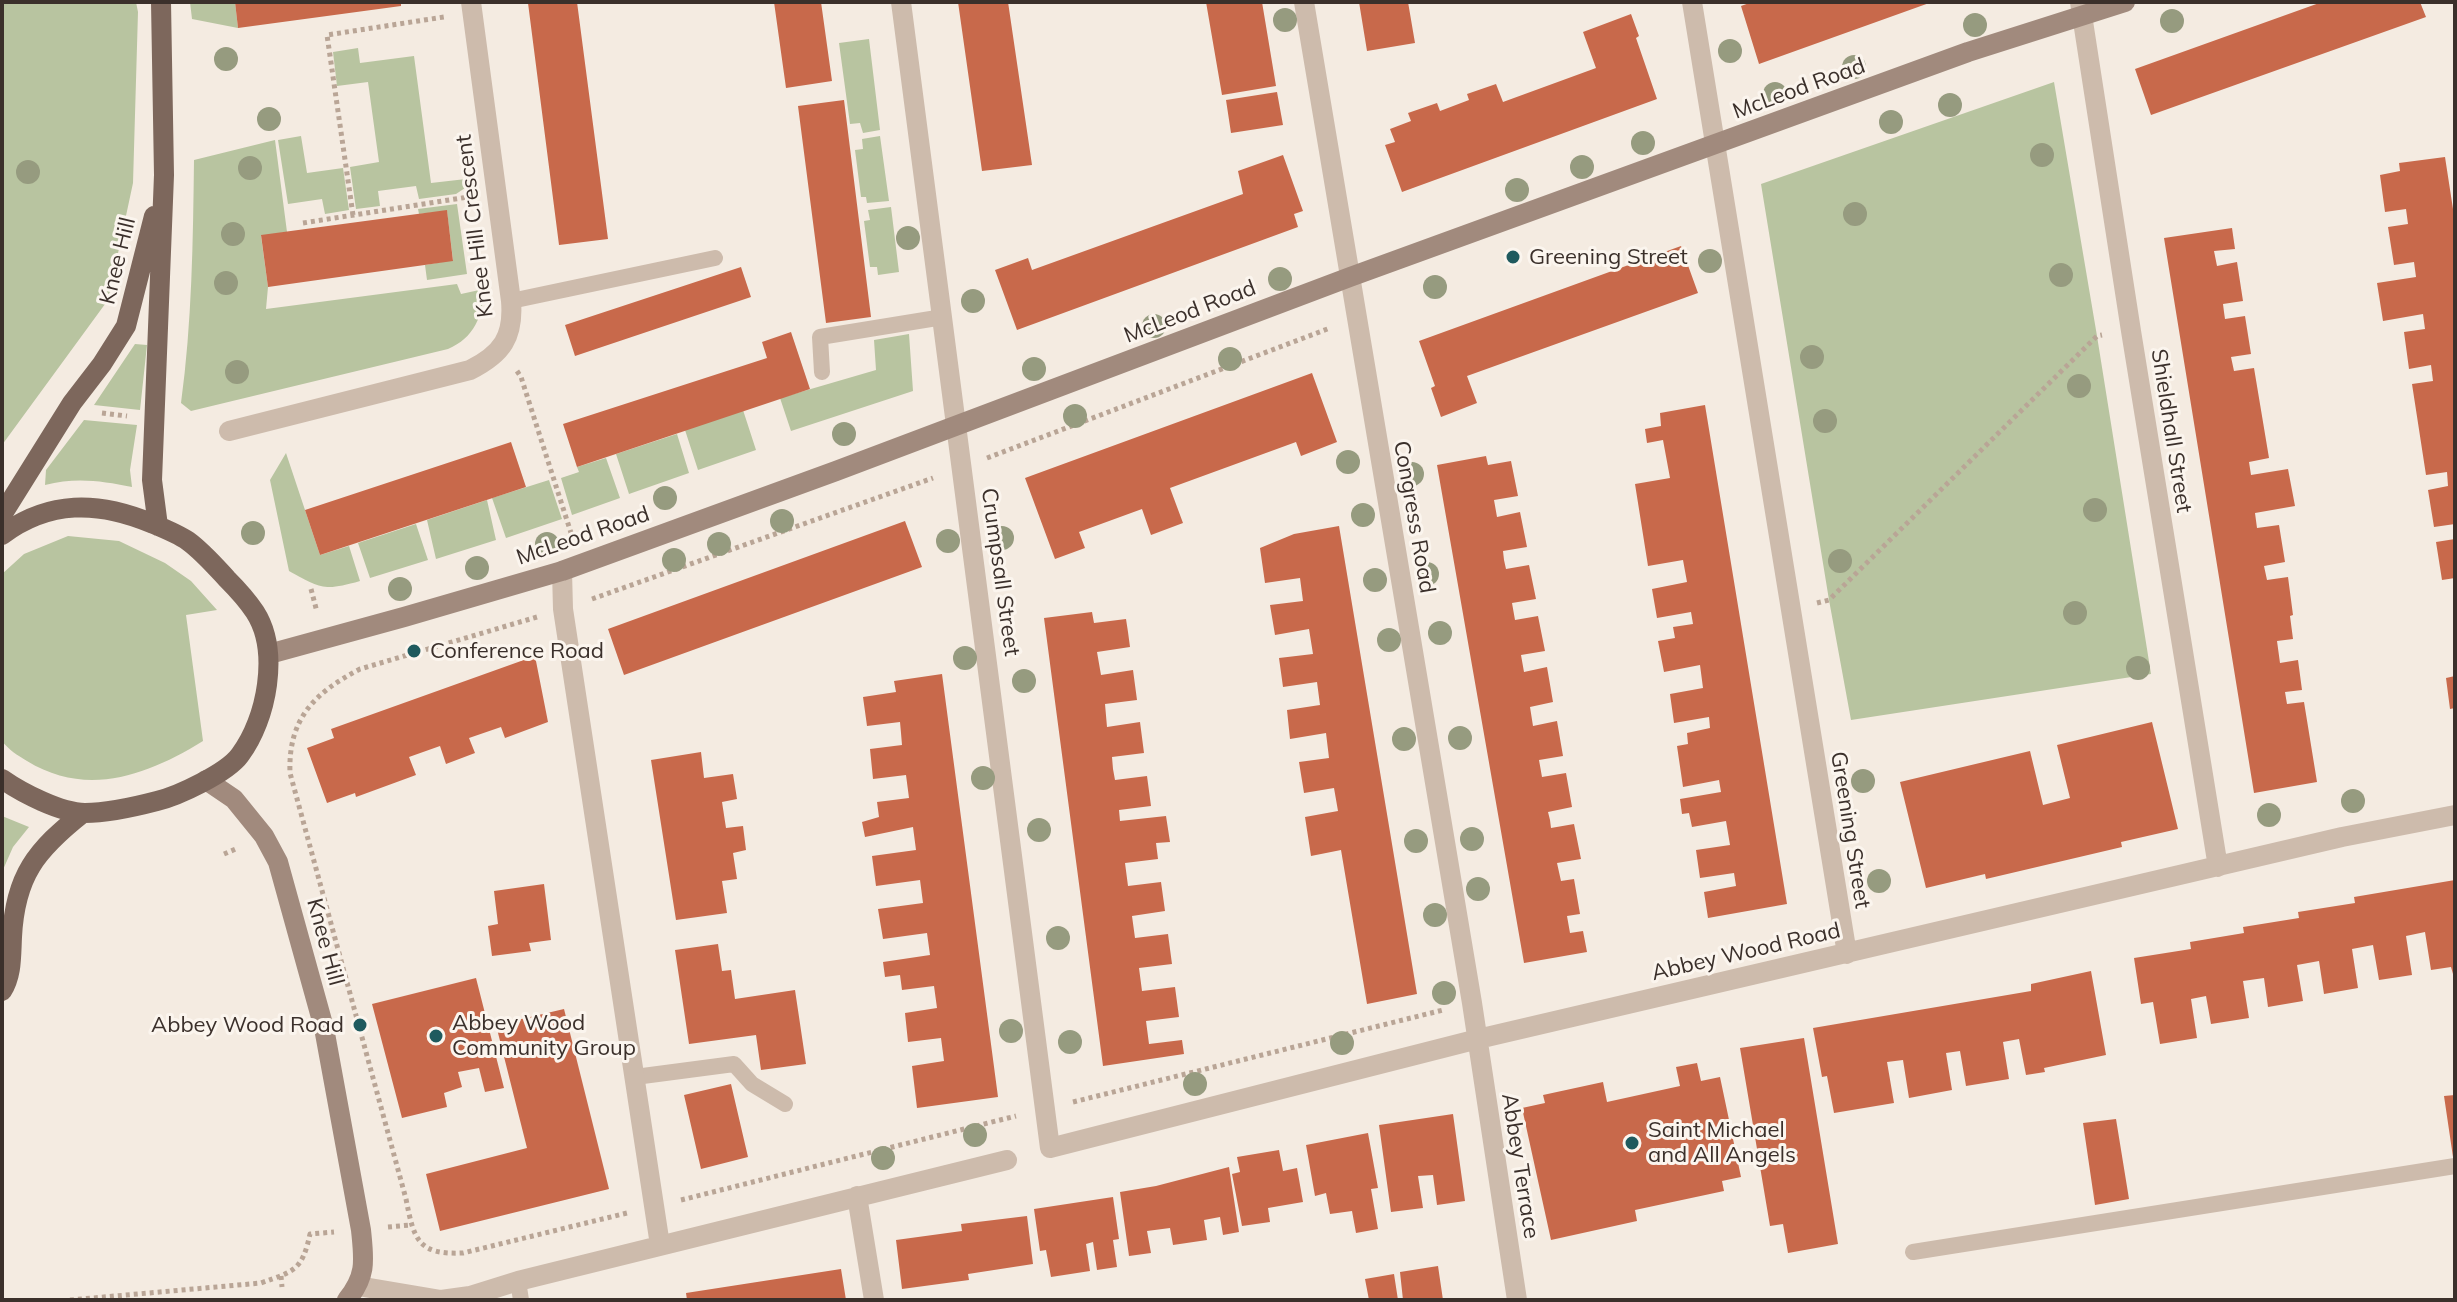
<!DOCTYPE html>
<style>
body{margin:0}
#map{position:relative;width:2457px;height:1302px;overflow:hidden;background:#f4ebe1;font-family:Mulish,sans-serif}
canvas{display:block}
.frame{position:absolute;inset:0;border:4px solid #3b302b;pointer-events:none}
</style>
<div id="map">
<canvas width="2457" height="1302"></canvas>
<div class="frame"></div>
</div>
<script>
const ctx = document.querySelector('canvas').getContext('2d');
ctx.lineJoin = 'round';
function paint(path, color) {
  ctx.fillStyle = color;
  ctx.fill(path, 'evenodd');
}
function strokePath(path, color, width, dash) {
  ctx.strokeStyle = color;
  ctx.lineWidth = width;
  ctx.lineCap = dash ? 'butt' : 'round';
  ctx.setLineDash(dash || []);
  ctx.stroke(path);
}
function label(font, color, halo, rows, align = 'center') {
  ctx.font = font + ' Mulish,sans-serif';
  ctx.lineWidth = 6;
  ctx.setLineDash([]);
  ctx.textBaseline = 'middle';
  ctx.strokeStyle = halo;
  ctx.fillStyle = color;
  for (const [text, x, y, turn = 0] of rows) {
    ctx.save();
    ctx.translate(x, y);
    ctx.rotate((+turn || 0) * Math.PI / 180);
    ctx.textAlign = isNaN(turn) ? turn : align;
    if (halo) ctx.strokeText(text, 0, 0);
    ctx.fillText(text, 0, 0);
    ctx.restore();
  }
}
paint(new Path2D(`
 M2 2H136L138 12 133 183 108 300 2 445Z
 M190 2H235L238 28 192 19Z
 M869 39 880 130 863 133 860 123 850 124 839 43Z
 M358 48 360 63 414 56 431 183 466 179 465 188 456 194 419 199 416 186 378 191 380 206 356 209 350 167 379 162 368 82 337 86 333 52Z
 M2054 82 2097 336 2151 674 1851 720 1829 600 1761 184Z
 M301 136 307 173 343 168 349 210 325 214 322 199 288 204 278 140Z
 M880 136 889 201 867 203 866 197H861L855 150 863 149 862 139Z
 M275 140 287 232 261 236 268 287 266 309 457 284 461 294 484 289C483 316 474 338 448 349L191 411 181 403C192 323 193 241 194 160Z
 M457 204 467 274 427 280 425 265 453 260 447 211 419 214 418 209Z
 M891 207 899 272 878 275 877 267H870L864 221 870 220 868 210Z
 M909 334 913 391 791 431 780 398 876 370 874 340Z
 M135 344 147 345 140 410 94 405Z
 M743 410 756 450 698 470 685 430Z
 M84 420 137 425 130 470 132 487C102 481 76 477 45 485L46 470Z
 M677 434 689 473 629 494 616 454Z
 M286 453 320 555 349 546 360 581C325 591 321 589 289 571L270 480Z
 M606 458 620 498 572 515 561 478 579 472 577 467Z
 M549 480 562 519 506 538 492 498Z
 M487 500 496 540 436 559 427 520Z
 M416 524 428 560 370 578 358 543Z
 M68 536 119 541 165 563 191 581 217 610 186 615 203 741C148 775 87 798 27 761 17 755 9 750 2 741V574L24 554Z
 M2 816 29 827 13 847 2 872Z`), '#b8c4a0');
paint(new Path2D(`
 M235 2H401V6L238 28Z
 M577 2 608 239 559 245 528 3Z
 M774 2H821L832 81 786 88Z
 M958 2H1008L1032 165 982 171Z
 M1206 2H1262L1276 86 1222 95Z
 M1359 2H1408L1415 43 1367 51Z
 M1752 2H1932L1759 64 1741 6Z
 M2322 2H2420L2426 17 2151 115 2135 69Z
 M1631 14 1639 36 1636 38 1657 99 1402 192 1385 145 1395 142 1390 129 1411 121 1408 113 1437 103 1440 111 1469 100 1467 94 1496 84 1503 102 1596 68 1583 32Z
 M1277 92 1283 125 1231 133 1226 100Z
 M844 100 871 317 826 323 798 106Z
 M1283 155 1303 211 1294 214 1298 227 1017 330 995 270 1028 258 1032 270 1243 194 1238 171Z
 M2445 157 2455 222V524L2434 527 2428 490 2448 486 2447 472 2426 475 2412 384 2433 381 2431 365 2409 369 2404 332 2425 329 2423 314 2383 321 2377 283 2416 277 2414 262 2394 265 2388 227 2408 224 2406 209 2385 212 2380 175 2400 171 2399 163Z
 M447 210 453 261 268 287 261 235Z
 M2232 228 2235 249 2214 251 2217 266 2237 262 2243 301 2223 304 2224 312 2225 319 2245 316 2251 354 2231 357 2234 371 2254 368 2269 458 2249 462 2251 475 2288 469 2295 506 2255 513 2257 528 2279 525 2285 562 2264 566 2267 580 2288 577 2293 615 2290 616 2293 639 2277 641 2280 663 2298 660 2302 690 2285 692 2287 704 2304 702 2317 782 2254 793 2164 238Z
 M1681 246 1698 293 1467 376 1477 403 1441 417 1431 388 1435 386 1419 341Z
 M741 267 751 297 575 356 565 325Z
 M791 332 810 389 577 467 563 424 767 358 762 342Z
 M1312 373 1337 442 1301 456 1296 442 1170 488 1183 523 1151 535 1142 509 1079 532 1085 548 1055 559 1025 478Z
 M1705 405 1787 904 1708 918 1704 892 1736 886 1734 873 1700 878 1696 850 1730 845 1726 821 1692 827 1689 813 1682 814 1680 799 1721 792 1719 780 1683 787 1677 746 1688 744 1687 733 1710 728 1709 717 1674 723 1670 694 1703 688 1700 665 1664 672 1658 641 1675 638 1673 627 1693 624 1691 612 1657 618 1652 589 1687 582 1683 560 1648 566 1635 484 1670 478 1663 440 1647 443 1645 429 1661 426 1660 413Z
 M511 442 526 487 320 555 305 510Z
 M1486 456 1488 465 1511 461 1518 496 1494 500 1497 517 1520 512 1527 547 1503 551 1504 560 1506 569 1529 565 1536 599 1512 603 1515 620 1538 616 1545 651 1521 655 1524 672 1547 667 1553 702 1530 707 1533 726 1557 721 1563 756 1539 760 1542 777 1566 773 1572 807 1548 812 1550 820 1551 828 1574 824 1581 859 1557 863 1561 881 1574 879 1580 914 1567 916 1570 933 1583 931 1587 952 1524 963 1437 465Z
 M905 521 922 567 624 675 608 629Z
 M1339 526 1417 994 1367 1004 1341 850 1311 856 1305 817 1338 811 1334 788 1304 793 1299 762 1329 758 1326 733 1290 739 1287 710 1320 705 1317 682 1283 687 1279 658 1313 654 1309 629 1275 635 1270 605 1303 601 1300 578 1265 583 1260 548 1294 534Z
 M2455 539V578L2442 580 2436 542Z
 M1092 612 1094 623 1126 619 1128 632 1130 647 1097 652 1101 675 1133 670 1137 700 1105 704 1107 727 1140 722 1144 753 1112 757 1113 769 1115 780 1147 776 1151 806 1119 810 1120 821 1166 816 1170 842 1156 843 1158 859 1125 863 1128 886 1161 882 1165 911 1132 916 1135 938 1168 934 1172 964 1139 968 1142 991 1175 987 1179 1017 1146 1021 1149 1044 1182 1040 1184 1054 1103 1066 1044 618Z
 M535 656 548 722 505 738 501 727 469 738 475 753 446 764 440 746 409 757 416 775 356 797 355 793 327 803 307 748 334 738 331 729Z
 M942 674 998 1097 917 1108 912 1066 944 1061 941 1038 908 1042 905 1013 937 1008 934 986 902 990 900 975 885 977 883 962 930 955 927 933 883 939 878 909 923 903 920 880 876 886 872 856 916 850 913 827 865 837 862 822 879 817 877 802 909 798 906 775 873 779 870 749 902 745 901 733 900 722 867 726 863 697 896 692 894 681Z
 M2455 676V708L2450 709 2446 678Z
 M2152 722 2178 829 2121 842 2122 847 1986 879 1985 874 1926 888 1900 782 2030 751 2043 805 2070 798 2057 745Z
 M701 752 704 778 733 774 737 799 722 802 726 828 743 826 746 850 733 853 737 879 722 881 727 913 676 920 651 760Z
 M2455 880V981L2451 967 2431 970 2425 932 2406 936 2412 975 2379 980 2373 945 2352 949 2358 988 2324 994 2319 961 2297 965 2303 1001 2268 1007 2264 978 2243 981 2249 1018 2211 1024 2206 996 2191 999 2197 1038 2160 1044 2153 1002 2141 1004 2134 958 2191 949 2190 942 2244 933 2243 927 2299 918 2298 912 2355 903 2354 897Z
 M544 884 551 940 529 943 531 951 492 956 488 926 498 924 494 891Z
 M718 944 722 971 731 970 735 999 795 990 806 1064 761 1070 756 1035 689 1044 675 950Z
 M2091 971 2106 1055 2044 1068 2045 1072 2026 1075 2019 1039 2003 1042 2009 1079 1966 1086 1960 1051 1946 1053 1952 1090 1909 1098 1903 1060 1887 1062 1894 1103 1834 1113 1827 1076 1822 1077 1813 1028 2031 991V984Z
 M476 978 504 1088 485 1092 479 1068 458 1072 462 1087 444 1093 447 1107 402 1118 372 1004Z
 M564 1009 609 1189 440 1231 426 1174 527 1148 496 1025Z
 M1804 1038 1838 1244 1788 1253 1783 1224 1770 1226 1740 1048Z
 M1697 1063 1701 1081 1720 1077 1741 1177 1722 1181 1724 1191 1635 1210 1637 1221 1551 1240 1522 1108 1545 1103 1543 1095 1603 1082 1607 1102 1680 1086 1676 1067Z
 M731 1084 748 1157 701 1169 684 1095Z
 M2455 1095V1157H2453L2444 1096Z
 M1453 1114 1465 1201 1437 1205 1433 1175 1418 1176 1423 1208 1391 1212 1379 1125Z
 M2116 1119 2129 1199 2095 1205 2083 1123Z
 M1368 1133 1378 1188 1371 1189 1378 1229 1356 1233 1352 1211 1330 1214 1326 1193 1315 1196 1306 1145Z
 M1279 1150 1283 1171 1297 1168 1303 1202 1268 1208 1270 1222 1242 1226 1232 1174 1240 1172 1237 1157Z
 M1229 1167 1239 1232 1223 1235 1220 1217 1204 1220 1207 1240 1173 1245 1170 1228 1147 1231 1151 1253 1129 1256 1120 1192 1156 1186Z
 M1113 1197 1119 1239 1113 1240 1117 1267 1097 1270 1093 1242 1086 1244 1090 1271 1051 1277 1046 1250 1040 1251 1034 1209Z
 M1027 1216 1033 1264 968 1274 969 1280 902 1289 896 1240 962 1231 961 1224Z
 M1438 1266 1443 1300H1403L1400 1272Z
 M841 1269 846 1300H687L686 1293Z
 M1394 1274 1398 1300H1369L1365 1279Z`), '#c8694b');
strokePath(new Path2D(`
 M353 215 327 35 444 17
 M303 223 468 197
 M517 371 521 377 572 536
 M102 413 127 416
 M987 458 1330 328
 M311 589 317 612
 M592 599 933 478
 M1817 603 1829 600 2097 336 2102 335
 M537 617 360 669C314 693 288 719 290 773L406 1199C414 1240 418 1255 463 1253L627 1213
 M224 854 238 848
 M1073 1102 1443 1010
 M681 1200 1016 1116
 M388 1227 411 1225
 M281 1276 282 1287
 M70 1300 261 1283C294 1271 302 1271 310 1234L334 1232`), '#b9a596', 5, [4, 4]);
strokePath(new Path2D(`
 M511 301 715 258
 M822 372 820 337 943 317
 M635 1077 734 1064 752 1084 785 1104
 M1913 1252 2455 1166
 M518 1281 521 1300`), '#cdbbac', 16);
strokePath(new Path2D(`
 M901 2 1050 1148 1478 1039 2342 837 2455 815
 M1304 2 1472 1003 1517 1300
 M1692 2 1847 954
 M2080 2 2131 331 2218 867
 M229 431 470 370C502 354 514 337 511 301L471 2
 M562 571 563 609 660 1245
 M857 1196 874 1300
 M358 1286 441 1300 470 1296 518 1281 1007 1160`), '#cdbbac', 20);
strokePath(new Path2D(`
 M269 654 404 617 562 571 836 471 1350 277 1968 52 2125 2
 M206 780 234 799 264 836 278 862 324 1028 361 1230C364 1260 367 1275 347 1300`), '#a18a7d', 20);
strokePath(new Path2D(`
 M2 515 72 403 102 364 126 326 154 216
 M158 526 152 480 164 175 161 2
 M2 535C49 500 98 501 151 523 163 528 178 534 188 541 203 552 215 566 227 579 237 589 247 600 255 612 280 651 267 719 240 755 227 773 178 796 157 801 134 807 108 813 85 813 61 813 22 793 2 779
 M2 991C12 975 11 957 12 937 15 876 36 850 83 813`), '#7d675c', 20);
ctx.fillStyle = '#969b7f';
for (const [x, y] of [
 [1285,20],
 [2172,21],
 [1975,25],
 [1730,51],
 [226,59],
 [1854,67],
 [1775,94],
 [1950,105],
 [269,119],
 [1891,122],
 [1643,143],
 [2042,155],
 [1582,167],
 [250,168],
 [28,172],
 [1517,190],
 [1855,214],
 [233,234],
 [908,238],
 [1710,261],
 [2061,275],
 [1280,279],
 [226,283],
 [1435,287],
 [973,301],
 [1154,326],
 [1812,357],
 [1230,359],
 [1034,369],
 [237,372],
 [2079,386],
 [1075,416],
 [1825,421],
 [844,434],
 [1348,462],
 [1412,474],
 [665,498],
 [2095,510],
 [1363,515],
 [782,521],
 [253,533],
 [1002,538],
 [948,541],
 [547,544],
 [719,544],
 [674,560],
 [1840,561],
 [477,568],
 [1427,574],
 [1375,580],
 [400,589],
 [2075,613],
 [1440,633],
 [1389,640],
 [965,658],
 [2138,668],
 [1024,681],
 [1460,738],
 [1404,739],
 [983,778],
 [1863,781],
 [2353,801],
 [2269,815],
 [1039,830],
 [1472,839],
 [1416,841],
 [1879,881],
 [1478,889],
 [1435,915],
 [1058,938],
 [1444,993],
 [1011,1031],
 [1070,1042],
 [1342,1043],
 [1195,1084],
 [975,1135],
 [883,1158]
]) {
  ctx.beginPath();
  ctx.arc(x, y, 12, 0, 2 * Math.PI);
  ctx.fill();
}
for (const [x, y, r, color] of [
 [1513,257,8,"#1f5a5e"],
 [414,651,8,"#1f5a5e"],
 [360,1025,8,"#1f5a5e"],
 [436,1036,8,"#1f5a5e"],
 [1632,1143,8,"#1f5a5e"]
]) {
  const dot = new Path2D();
  dot.arc(x, y, r, 0, 2 * Math.PI);
  ctx.fillStyle = color;
  ctx.fill(dot);
  strokePath(dot, '#fbf5ee', 3);
}
label('22px', '#3b302b', '#fbf5ee', [
 ["McLeod Road",1799,89,-20],
 ["Knee Hill Crescent",475,226,-97],
 ["Knee Hill",118,261,-76],
 ["McLeod Road",1190,312,-21],
 ["Shieldhall Street",2171,431,81],
 ["Congress Road",1414,517,80],
 ["McLeod Road",583,536,-19],
 ["Crumpsall Street",1000,572,82],
 ["Greening Street",1850,830,81],
 ["Knee Hill",325,942,75],
 ["Abbey Wood Road",1746,952,-13],
 ["Abbey Terrace",1520,1166,81]
]);
label('22px', '#3b302b', '#fbf5ee', [
 ["Greening Street",1529,257],
 ["Conference Road",430,651],
 ["Abbey Wood",452,1023],
 ["Community Group",452,1048],
 ["Abbey Wood Road",344,1025,"right"],
 ["Saint Michael",1648,1130],
 ["and All Angels",1648,1155]
], 'left');
</script>
